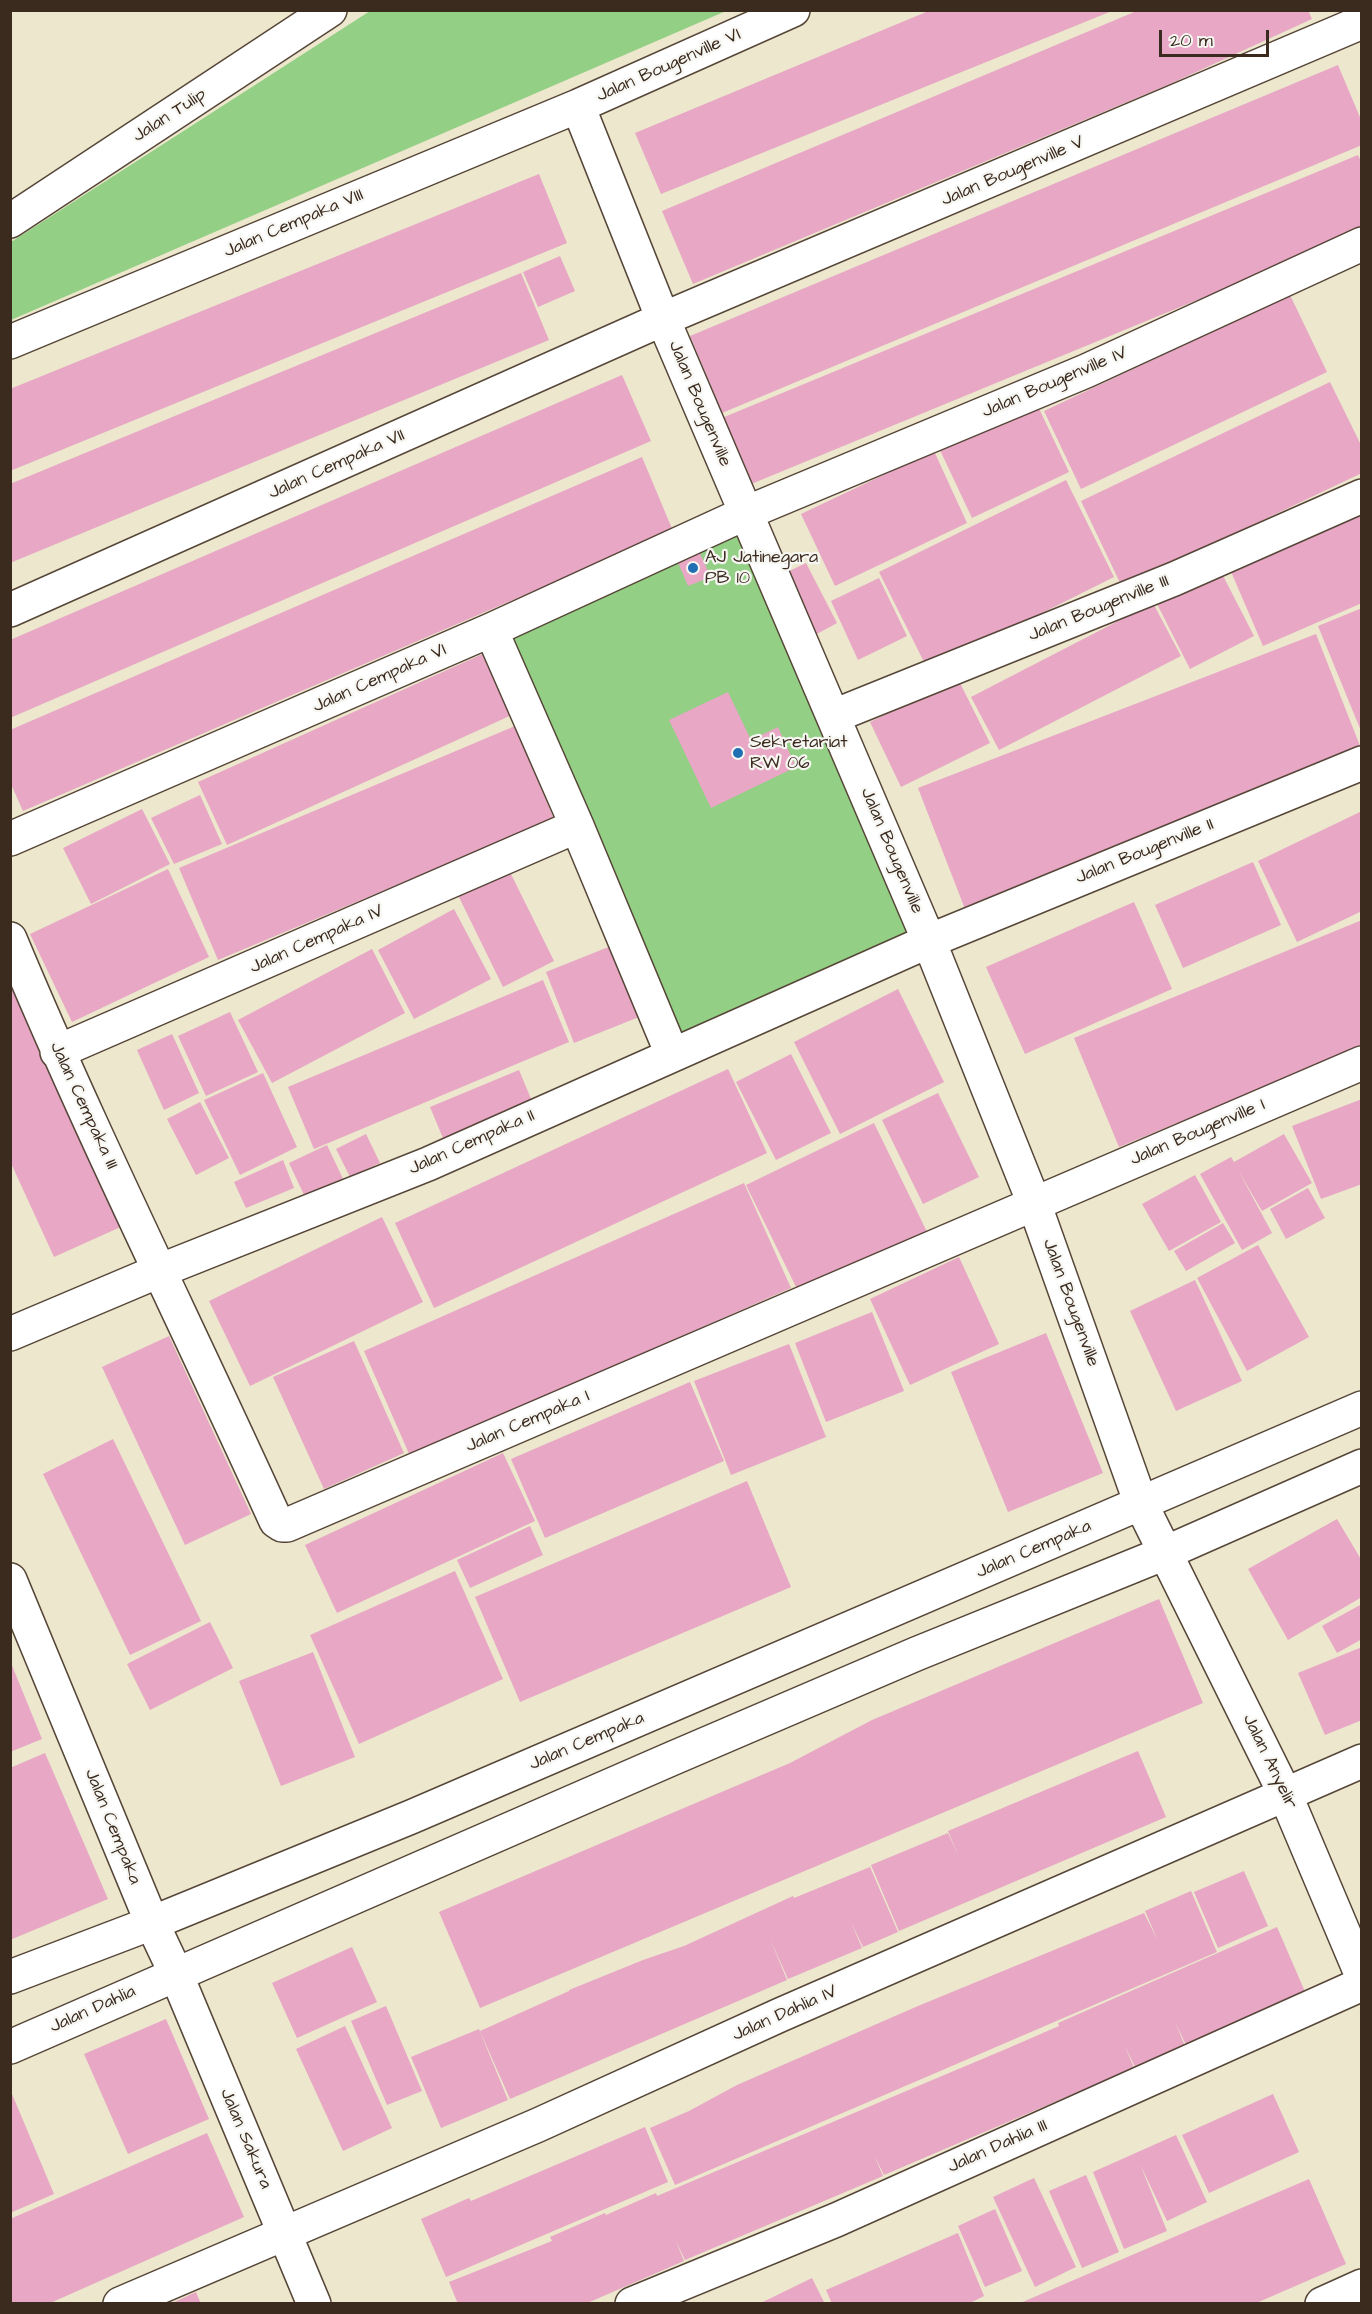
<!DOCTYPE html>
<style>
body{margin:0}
#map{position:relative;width:1372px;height:2314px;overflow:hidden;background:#ece7cd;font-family:"Architects Daughter",sans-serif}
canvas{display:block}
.frame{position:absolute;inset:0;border:12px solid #3b2a1e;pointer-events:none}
.scale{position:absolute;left:1159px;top:30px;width:110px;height:27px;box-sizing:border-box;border:3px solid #3b2a1e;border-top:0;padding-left:8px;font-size:18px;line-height:21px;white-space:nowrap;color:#3b2a1e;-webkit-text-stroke:4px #f6f6f2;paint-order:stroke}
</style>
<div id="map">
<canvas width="1372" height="2314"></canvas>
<div class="frame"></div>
<div class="scale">20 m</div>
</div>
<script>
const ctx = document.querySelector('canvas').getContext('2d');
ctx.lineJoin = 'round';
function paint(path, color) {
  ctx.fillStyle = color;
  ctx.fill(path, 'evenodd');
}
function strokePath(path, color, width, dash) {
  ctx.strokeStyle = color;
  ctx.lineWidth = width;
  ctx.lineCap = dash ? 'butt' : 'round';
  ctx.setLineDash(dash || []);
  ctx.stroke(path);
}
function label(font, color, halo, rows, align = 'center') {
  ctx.font = font + ' "Architects Daughter",sans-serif';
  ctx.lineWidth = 4.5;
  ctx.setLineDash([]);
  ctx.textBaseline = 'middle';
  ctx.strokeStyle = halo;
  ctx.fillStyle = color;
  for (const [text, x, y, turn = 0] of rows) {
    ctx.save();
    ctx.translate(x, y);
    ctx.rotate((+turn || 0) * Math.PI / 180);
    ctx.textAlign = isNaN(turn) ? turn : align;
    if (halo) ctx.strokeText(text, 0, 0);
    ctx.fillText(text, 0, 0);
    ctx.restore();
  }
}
paint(new Path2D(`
 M370 11H726L11 320V242Z
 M746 513 929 941 672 1054 491 630Z`), '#93cf84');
paint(new Path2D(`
 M931 10 1112 11 661 194 635 133Z
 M1139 10H1308L1312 19 1170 84 693 284 662 211Z
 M1338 65 1362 122V145L722 413 690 336Z
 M1358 155 1362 164V232L744 487 717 420Z
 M539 174 567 243 10 471V389Z
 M560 256 575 291 538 307 523 272Z
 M521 273 549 340 10 563V484Z
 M1290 295 1327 372 1081 489 1044 411Z
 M622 375 651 441 10 718V640Z
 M1330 382 1362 447V473L1122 587 1081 501Z
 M1036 402 1069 472 972 518 939 448Z
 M934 451 967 523 835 586 801 514Z
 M642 457 673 531 23 811 10 782V730Z
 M1066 480 1114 577 928 670 879 572Z
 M1362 508V603L1263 646 1229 567Z
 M698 549 711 577 688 586 676 558Z
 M806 563 837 623 815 635 783 574Z
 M1219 568 1254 636 1190 669 1155 600Z
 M879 578 907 636 858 660 831 601Z
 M1153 603 1181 656 999 750 971 697Z
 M1362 608V731H1361L1318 626Z
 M1316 634 1362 751 965 909 918 788Z
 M487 652 514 714 227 845 198 782Z
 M958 679 990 743 901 787 870 722Z
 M728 692 751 740 778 727 796 767 711 808 669 720Z
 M515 726 554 819 218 960 179 868Z
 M200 795 222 844 174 864 151 818Z
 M142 809 170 864 91 904 63 848Z
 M1362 811V911L1297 942 1258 861Z
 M1253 862 1281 925 1183 968 1155 905Z
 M506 864 554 961 503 987 455 889Z
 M168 869 209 957 72 1022 30 934Z
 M1134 902 1172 989 1025 1054 986 967Z
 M454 909 491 979 414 1019 378 950Z
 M1362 920V1047L1119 1147 1074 1038Z
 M611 946 639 1017 574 1043 546 972Z
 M372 949 405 1013 272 1083 238 1020Z
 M543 980 569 1042 314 1149 288 1087Z
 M19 987 125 1225 54 1257 10 1161V991Z
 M898 989 944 1082 840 1134 794 1042Z
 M230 1012 258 1072 206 1096 178 1036Z
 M172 1034 199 1093 164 1110 137 1050Z
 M791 1054 831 1133 776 1160 736 1082Z
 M728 1069 767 1153 434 1308 395 1223Z
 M519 1070 534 1106 445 1143 430 1107Z
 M263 1073 297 1147 240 1175 204 1100Z
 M938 1093 979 1177 923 1204 882 1120Z
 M1362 1099V1184L1321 1199 1292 1126Z
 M200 1102 229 1158 196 1175 167 1119Z
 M874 1123 928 1234 801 1297 746 1185Z
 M366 1134 380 1163 350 1177 336 1149Z
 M1284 1134 1312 1183 1262 1211 1238 1170 1272 1233 1242 1250 1200 1174 1231 1157 1234 1162Z
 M327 1145 344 1181 306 1199 289 1163Z
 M283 1160 294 1188 246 1208 234 1182Z
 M1195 1175 1221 1222 1169 1251 1142 1204Z
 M744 1183 791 1288 410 1456 364 1351Z
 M1308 1188 1325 1218 1286 1239 1270 1209Z
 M382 1217 423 1302 250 1386 209 1301Z
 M1223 1223 1235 1243 1186 1271 1174 1251Z
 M1258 1245 1309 1337 1247 1371 1197 1278Z
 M959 1257 999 1344 910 1385 870 1299Z
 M1195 1280 1242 1381 1176 1411 1130 1311Z
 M872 1312 904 1391 826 1422 795 1343Z
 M1046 1333 1103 1473 1008 1512 951 1372Z
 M169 1336 251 1514 185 1545 102 1367Z
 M354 1341 404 1453 324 1489 273 1377Z
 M789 1344 826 1437 731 1475 694 1381Z
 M690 1382 724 1461 545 1538 511 1459Z
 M113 1439 201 1621 130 1655 43 1474Z
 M503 1453 535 1521 337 1613 305 1545Z
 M747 1481 791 1587 520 1702 475 1597Z
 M1337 1519 1362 1561V1597L1288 1640 1248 1569Z
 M530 1526 543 1555 470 1588 457 1560Z
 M455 1571 503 1679 359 1744 310 1635Z
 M1159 1599 1203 1703 480 2008 439 1912 790 1763 872 1720Z
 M1362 1604V1639L1337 1653 1322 1626Z
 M210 1622 233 1668 150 1710 127 1664Z
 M1362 1647V1720L1325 1735 1298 1673Z
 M313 1652 355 1757 281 1786 239 1681Z
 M11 1663 42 1739 10 1752 11 1689Z
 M1138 1751 1166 1817 899 1931 871 1865 948 1833 959 1857 948 1831Z
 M45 1753 108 1899 10 1940V1768Z
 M870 1867 898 1932 863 1947 851 1922 862 1948 788 1979 770 1939 787 1980 510 2099 480 2031 569 1991V1990L643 1960 684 1946 793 1896 794 1898Z
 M1244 1871 1268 1926 1218 1948 1194 1892Z
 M1191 1891 1217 1952 675 2185 650 2128 689 2111 737 2085 918 2006 1144 1913 1158 1941 1145 1911Z
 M1277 1927 1306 1994 1186 2045 1175 2022 1185 2046 1135 2067 1125 2046 1134 2068 884 2175 874 2155 883 2176 685 2260 676 2241 684 2261 585 2304H458L449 2282 552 2241 550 2237 605 2213 606 2215 656 2193 657 2196 1006 2049 1059 2026 1058 2023Z
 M352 1947 377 2002 297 2038 272 1983Z
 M386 2006 422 2091 387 2105 351 2021Z
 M166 2019 209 2119 128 2154 84 2054Z
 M345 2026 392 2128 343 2151 296 2049Z
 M479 2029 508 2100 441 2128 411 2057Z
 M12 2094 54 2194 10 2213V2095Z
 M1273 2094 1299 2152 1209 2193 1182 2135Z
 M645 2127 668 2182 446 2277 421 2219 469 2198 471 2201Z
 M207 2133 244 2217 48 2304H10V2219Z
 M1176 2135 1207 2202 1167 2221 1140 2164 1167 2231 1124 2249 1093 2172Z
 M1086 2175 1119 2252 1082 2268 1049 2191Z
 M1034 2178 1076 2267 1035 2287 993 2197Z
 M1309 2179 1346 2264 1254 2304H1018Z
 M995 2209 1022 2271 985 2287 958 2226Z
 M958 2233 984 2296 968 2304H832L826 2290Z
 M812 2278 825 2304H759L767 2300Z
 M196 2292 201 2304H170Z`), '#e7a7c5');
const minor = new Path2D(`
 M578 106 663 319 929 941 1034 1203 1141 1504 1285 1794 1362 1976
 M10 221 330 10
 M10 342 578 106 793 10
 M10 610 663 319 1362 22
 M491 630 577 826 672 1054
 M834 716 1174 579 1362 496
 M10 839 491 630 746 513 1086 371 1362 244
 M10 939C92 1136 188 1327 276 1521L282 1525H287L1362 1063
 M57 1052 577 826
 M10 1334 159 1271 428 1164 929 941 1362 763
 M10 1580 152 1923 176 1974 314 2304
 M10 1977 152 1923 411 1817 1362 1408
 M10 2047 671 1759 916 1654 1165 1553 1362 1466
 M120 2304 538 2125 780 2015 1362 1761
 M632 2304 836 2220 1362 1984
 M1322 2304 1362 2286`);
strokePath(minor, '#564638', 36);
strokePath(minor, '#fff', 33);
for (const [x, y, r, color] of [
 [693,568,6,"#1f6fb2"],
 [738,753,6,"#1f6fb2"]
]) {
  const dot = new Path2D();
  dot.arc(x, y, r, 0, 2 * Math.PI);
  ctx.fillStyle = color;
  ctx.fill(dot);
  strokePath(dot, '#f6f6f2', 2);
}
label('18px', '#3b2a1e', '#f6f6f2', [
 ["Jalan Bougenville VI",669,66,-24],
 ["Jalan Tulip",170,116,-33],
 ["Jalan Bougenville V",1013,172,-23],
 ["Jalan Cempaka VIII",294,224,-23],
 ["Jalan Bougenville IV",1055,383,-23],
 ["Jalan Bougenville",699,404,67],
 ["Jalan Cempaka VII",337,465,-24],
 ["Jalan Bougenville III",1099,609,-22],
 ["Jalan Cempaka VI",380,679,-24],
 ["Jalan Bougenville",891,851,67],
 ["Jalan Bougenville II",1145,852,-22],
 ["Jalan Cempaka IV",317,940,-24],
 ["Jalan Cempaka III",83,1106,65],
 ["Jalan Bougenville I",1198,1133,-23],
 ["Jalan Cempaka II",472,1143,-24],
 ["Jalan Bougenville",1070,1303,70],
 ["Jalan Cempaka I",528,1422,-23],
 ["Jalan Cempaka",1034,1550,-23],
 ["Jalan Cempaka",587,1742,-23],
 ["Jalan Anyelir",1269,1762,64],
 ["Jalan Cempaka",112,1827,68],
 ["Jalan Dahlia",93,2010,-24],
 ["Jalan Dahlia IV",785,2014,-24],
 ["Jalan Sakura",245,2139,67],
 ["Jalan Dahlia III",998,2147,-24]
]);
label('18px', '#3b2a1e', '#f6f6f2', [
 ["AJ Jatinegara",705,558],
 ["PB 10",705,579],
 ["Sekretariat",750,743],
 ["RW 06",750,764]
], 'left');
</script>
